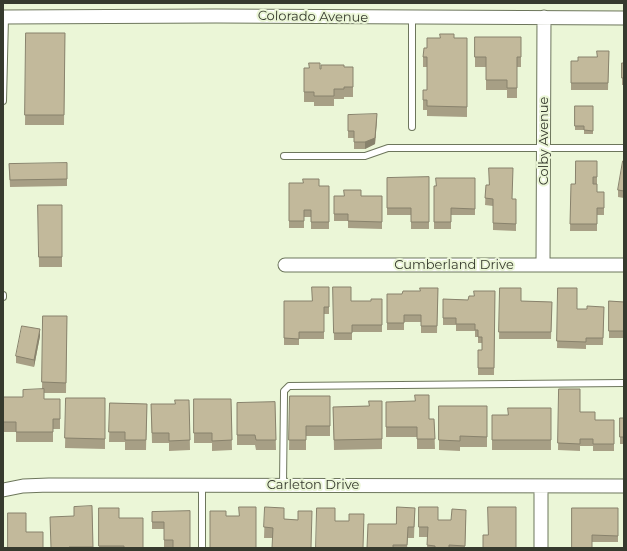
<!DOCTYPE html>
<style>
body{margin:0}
#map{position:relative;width:627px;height:551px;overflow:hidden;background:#ebf6d7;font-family:Montserrat,sans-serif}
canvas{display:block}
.frame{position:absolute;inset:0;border:4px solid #363a2e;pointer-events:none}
</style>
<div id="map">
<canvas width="627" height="551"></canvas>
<div class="frame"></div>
</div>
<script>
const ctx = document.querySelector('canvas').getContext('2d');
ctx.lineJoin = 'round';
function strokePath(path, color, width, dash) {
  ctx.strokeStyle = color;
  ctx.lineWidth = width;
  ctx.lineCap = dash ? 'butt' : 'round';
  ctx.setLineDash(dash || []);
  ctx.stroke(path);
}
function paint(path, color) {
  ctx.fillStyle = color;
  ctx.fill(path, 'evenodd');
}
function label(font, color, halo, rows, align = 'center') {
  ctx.font = font + ' Montserrat,sans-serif';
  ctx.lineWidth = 4;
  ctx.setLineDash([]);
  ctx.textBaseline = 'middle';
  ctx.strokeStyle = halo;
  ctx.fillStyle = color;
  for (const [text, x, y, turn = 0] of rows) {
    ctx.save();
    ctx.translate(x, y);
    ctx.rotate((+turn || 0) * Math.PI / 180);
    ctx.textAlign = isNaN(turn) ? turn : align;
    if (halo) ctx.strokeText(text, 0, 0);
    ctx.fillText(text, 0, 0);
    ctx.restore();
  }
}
const lane = new Path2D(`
 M3 101 5 17
 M412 127V18
 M284 156H365L388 148H624
 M3 295V297
 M283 485 284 395V391L289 386 624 383
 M202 548V485`);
const street = new Path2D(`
 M3 17 216 16 624 18
 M285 265H624
 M543 265 544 17
 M541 486V548
 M3 490 23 486 49 485 624 486`);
strokePath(lane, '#6d765c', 8);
strokePath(street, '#6d765c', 15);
strokePath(lane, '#fff', 6);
strokePath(street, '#fff', 13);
paint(new Path2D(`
 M26 33H65L64 125H25Z
 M475 37H521V67H517V98H507V90H486V67H475Z
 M454 38H467V117L427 116V110H423V90H427V67H423V57L427 48Z
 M609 51 608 90H571V61H578L597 57Z
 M622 63H624V85H622Z
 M344 67H353V97H344V99H334V106H314V102H304V68L320 69Z
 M575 106H593V134H584V130H575Z
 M348 115 377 121 375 144 365 149H354V138H348Z
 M597 161V192H604V215H597V231H570L571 184H575Z
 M624 161V198L618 197V190Z
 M9 164 67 179V186L10 187Z
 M429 177V229H411V215H387V178Z
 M475 178V215H451V229H434V186Z
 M289 183 319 186H329V229H311V217H304V228H289Z
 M486 185 512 199H516V231L493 230V206L485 205Z
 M334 196H382V229L348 228V221H334Z
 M38 205H62V267H39Z
 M329 287V314H324V339H299V345H284V301H312Z
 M333 287 351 301H371L382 299V332H352V340H334Z
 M438 288 437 333H421V322H404V330H387V294H402Z
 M500 288 521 301 552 302 551 339H499Z
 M558 288 577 309H587L604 307 603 345H586V349L557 348Z
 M495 291 494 375H478V350H482V343H478V337H475V331H456V325H443V299L468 300 474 296Z
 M609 301 624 302V338H609Z
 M43 316H67L66 393H44V399H60V429H53V442H16V432H3V397H23L42 389Z
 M40 336 34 367 16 363V356Z
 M559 389 580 412 595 420H614V451H593V446H580V451L558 450Z
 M290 396H330V436H306V450H289Z
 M66 398H105V449L65 448Z
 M194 399H231L232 450 212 451V443H194Z
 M189 400 190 450 169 451V443H152L151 404H175Z
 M382 401V449L334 450 333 407 369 406Z
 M275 402 276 450H256L255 445H237V403Z
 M386 402 429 419H434L435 449H417V437H386Z
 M110 403 147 404 146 450H125V442H109Z
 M439 406H487V447H460V451L439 450Z
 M551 408V450H492V415H508Z
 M620 418H624V444H620Z
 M92 506 93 548H51L74 516Z
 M265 507 284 519 298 520 312 511 272 538H264Z
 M419 507 438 520H466L465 548H427L428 537H419Z
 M99 508 119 518 143 548H99Z
 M415 508 414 538H408L407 548H367L396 524Z
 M618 508V542H592L572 548Z
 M190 511 173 547H164V529H152V512Z`), '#a79f85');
paint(new Path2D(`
 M377 114 375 144 365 149V142Z
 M40 329V336L34 367V360Z`), '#88826c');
const building = new Path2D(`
 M26 33H65L64 115H25Z
 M440 34H454V38H467V107L427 106V100H423V90H427V57H423L424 48H427V38H440Z
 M475 37H521V57H517V88H507V80H486V57H475Z
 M597 51H609L608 83H571V61H578V57H597Z
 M309 63H320V69H321V65H344V67H353V87H344V89H334V96H314V92H304V68H309Z
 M622 63H624V78H622Z
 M575 106H593V131L584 130V126H575Z
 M377 114 375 138 365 142H354V131H348V115Z
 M576 161H597V177H593V184H597V192H604V208H597V224H570L571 184H575Z
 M623 161H624V191L618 190Z
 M67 163V179L10 180 9 164Z
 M489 168H513L512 199H516V224L493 223V199L485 198 486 185H489Z
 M429 177V222H411V208H387V178Z
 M436 178H475V209L451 208V222H434V186H436Z
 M303 179H319V186H329V222H311V210H304V221H289V183H303Z
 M344 190H361V196H382V222L348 221V214H334V196H344Z
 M38 205H62V257H39Z
 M312 287H329V307H324V332H299V339L284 338V301H312Z
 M333 287H351V301H371V299H382V325H352V333H334Z
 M420 288H438L437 326H421V315H404V323H387V294H402L403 291H420Z
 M500 288H521V301L552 302 551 332H499Z
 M558 288H577V309H587V306L604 307 603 338H586V342L557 341Z
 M474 291H495L494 368H478V350H482V337H478V330H475V324H456V318H443V299L468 300 469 296H474Z
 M609 301 624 302V331H609Z
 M43 316H67L66 383 42 382Z
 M22 326 40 329 34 360 16 356Z
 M44 389V399H60V419H53V432H16V422H3V397H23V390Z
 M559 389H580V412H595V420H614V444H593V439H580V444L558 443Z
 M415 395H429V419H434L435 439H417V427H386V402L415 401Z
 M290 396H330V426H306V440H289Z
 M66 398H105V439L65 438Z
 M194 399H231L232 440 212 441V433H194Z
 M175 400H189L190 440 169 441V433H152L151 404H175Z
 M369 401H382V439L334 440 333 407 369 406Z
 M275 402 276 440H256L255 435H237V403Z
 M110 403 147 404 146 440H125V432H109Z
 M439 406H487V437L460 436V441L439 440Z
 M508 408H551V440H492V415H508Z
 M620 418H624V437H620Z
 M92 506 93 547H69V548H51L50 517 74 516V507Z
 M239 507H256V548H210V511H226V516H239Z
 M265 507 284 508V519L298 520V511H312L311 548H272L273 528 264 527Z
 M397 507 415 508 414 527H408L407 545H393V548H367L368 524H396Z
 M419 507H438V520H451L452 509 466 510 465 546 449 545V548H435V546L427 545 428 527H419Z
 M488 507H516V548H483V535H488Z
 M99 508H119V518H143V548H124V546H99Z
 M317 508H335V521H349V514H364L363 548H316Z
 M572 508H618V536L592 535V548H572Z
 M190 511V548H173V540H164V522H152V512Z
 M8 513H26V532H43V548H8Z`);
paint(building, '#c2b99b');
strokePath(building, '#88826c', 1);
label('13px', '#363a2e', '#ebf6d7', [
 ["Colorado Avenue",313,17,1],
 ["Colby Avenue",544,141,-90],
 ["Cumberland Drive",454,265],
 ["Carleton Drive",313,485]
]);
</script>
